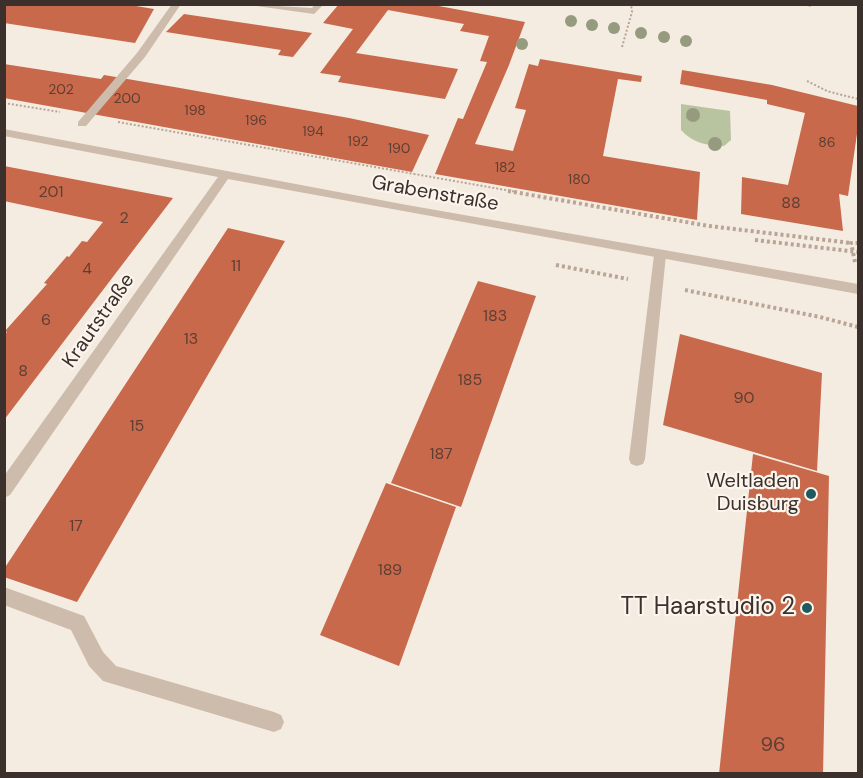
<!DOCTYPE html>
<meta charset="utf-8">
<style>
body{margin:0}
#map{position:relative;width:863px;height:778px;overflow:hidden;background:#f4ebe1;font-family:"DM Sans",sans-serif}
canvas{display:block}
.frame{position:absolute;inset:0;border:6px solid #3b302b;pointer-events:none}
</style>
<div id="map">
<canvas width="863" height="778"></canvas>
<div class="frame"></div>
</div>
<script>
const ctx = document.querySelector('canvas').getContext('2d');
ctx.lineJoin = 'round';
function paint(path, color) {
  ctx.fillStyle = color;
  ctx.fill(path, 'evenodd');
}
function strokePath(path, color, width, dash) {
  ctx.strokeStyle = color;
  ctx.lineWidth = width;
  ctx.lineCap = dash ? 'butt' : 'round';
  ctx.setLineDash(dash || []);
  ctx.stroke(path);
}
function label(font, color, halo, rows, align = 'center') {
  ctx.font = font + ' "DM Sans",sans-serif';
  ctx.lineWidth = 4.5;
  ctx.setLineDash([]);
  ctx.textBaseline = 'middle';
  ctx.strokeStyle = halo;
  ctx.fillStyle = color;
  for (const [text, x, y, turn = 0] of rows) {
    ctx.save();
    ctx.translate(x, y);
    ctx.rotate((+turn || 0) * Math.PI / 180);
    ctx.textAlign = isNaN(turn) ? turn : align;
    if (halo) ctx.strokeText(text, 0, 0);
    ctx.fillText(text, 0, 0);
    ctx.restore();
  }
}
paint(new Path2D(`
 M681 104 730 111 731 140 724 146C707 146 693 143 681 130Z`), '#b8c4a0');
paint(new Path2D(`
 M4 4H124L154 9 135 43 4 23Z
 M339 4H428L525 22 509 65 475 144 513 151 526 110 515 108 529 64 538 66 540 59 642 76 641 82 618 79 603 156 700 172 697 220 435 174 458 118 463 119 487 62 480 61 489 36 460 31 464 24 388 10 356 53 458 69 445 99 338 82 341 76 320 73 353 29 323 23Z
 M184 14 312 33 293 57 278 55 281 50 166 32Z
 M4 64 101 79 104 75 180 88 349 118 429 135 412 172 4 98Z
 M682 70 772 85 858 106V127L848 196 839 194 843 231 741 214 742 177 788 185 805 113 767 104V100L680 84Z
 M4 166 173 198 4 420V335L7 332 5 331 47 284 44 283 67 256 69 257 82 241 87 242 103 222 4 201Z
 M228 228 285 241 77 602 4 577V569Z
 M478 281 536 296 461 507 391 483Z
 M680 334 822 373 817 471 663 425Z
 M753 454 829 476 823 774H719Z
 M386 483 456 507 399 666 320 635Z`), '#c8694b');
strokePath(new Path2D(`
 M622 47 632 12 631 4
 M807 81 827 91 858 99
 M4 103 60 112
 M118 122 517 192`), '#b9a596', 2, [2, 2]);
strokePath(new Path2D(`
 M508 191 709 226 851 243
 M755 240 858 252
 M855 262 851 243H858
 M556 265 628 279
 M685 290 820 317 858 327`), '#b9a596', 4, [3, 3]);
paint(new Path2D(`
 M172 4H181L145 57 86 126H78V122L137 53Z
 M242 4 312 8 315 4H324L314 14Z
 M802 4H814L810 7Z
 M660 250 666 255 645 459 643 464 637 466 631 464 629 459 654 255Z
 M4 587 84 616 103 652 116 666 274 712 281 715 284 722 281 729 274 732 103 681 89 666 71 630 4 605Z`), '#cdbbac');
paint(new Path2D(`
 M4 129 407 205 858 284V294L228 179 10 495 4 498V476L218 177 4 136Z`), '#cdbbac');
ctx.fillStyle = '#969b7f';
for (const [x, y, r] of [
 [571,21,6],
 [592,25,6],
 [614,28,6],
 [641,33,6],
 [664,37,6],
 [686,41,6],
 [522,44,6],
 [693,115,7],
 [715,144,7]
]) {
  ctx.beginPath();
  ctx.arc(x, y, r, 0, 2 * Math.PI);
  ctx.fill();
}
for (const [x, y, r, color] of [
 [811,494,6,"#1f5a5e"],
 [807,608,6,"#1f5a5e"]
]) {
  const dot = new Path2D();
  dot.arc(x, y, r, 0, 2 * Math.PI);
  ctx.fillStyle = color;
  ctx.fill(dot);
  strokePath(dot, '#fbf5ee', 2);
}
label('14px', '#5e3e33', null, [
 ["202",61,90],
 ["200",127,99],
 ["198",195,111],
 ["196",256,121],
 ["194",313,132],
 ["192",358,142],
 ["86",827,143],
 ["190",399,149],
 ["182",505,168],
 ["180",579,180]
]);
label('16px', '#5e3e33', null, [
 ["201",51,193],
 ["88",791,204],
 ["2",124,219],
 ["11",236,267],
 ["4",87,270],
 ["183",495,317],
 ["6",46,321],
 ["13",191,340],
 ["8",23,372],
 ["185",470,381],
 ["90",744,399],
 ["15",137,427],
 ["187",441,455],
 ["17",76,527],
 ["189",390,571]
]);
label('20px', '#3b302b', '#fbf5ee', [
 ["Grabenstraße",435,194,10],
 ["Krautstraße",99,321,-55]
]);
label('20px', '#3b302b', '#fbf5ee', [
 ["Weltladen",799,482],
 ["Duisburg",799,505]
], 'right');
label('20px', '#5e3e33', null, [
 ["96",773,746]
]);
label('24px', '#3b302b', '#fbf5ee', [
 ["TT Haarstudio 2",795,608]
], 'right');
</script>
